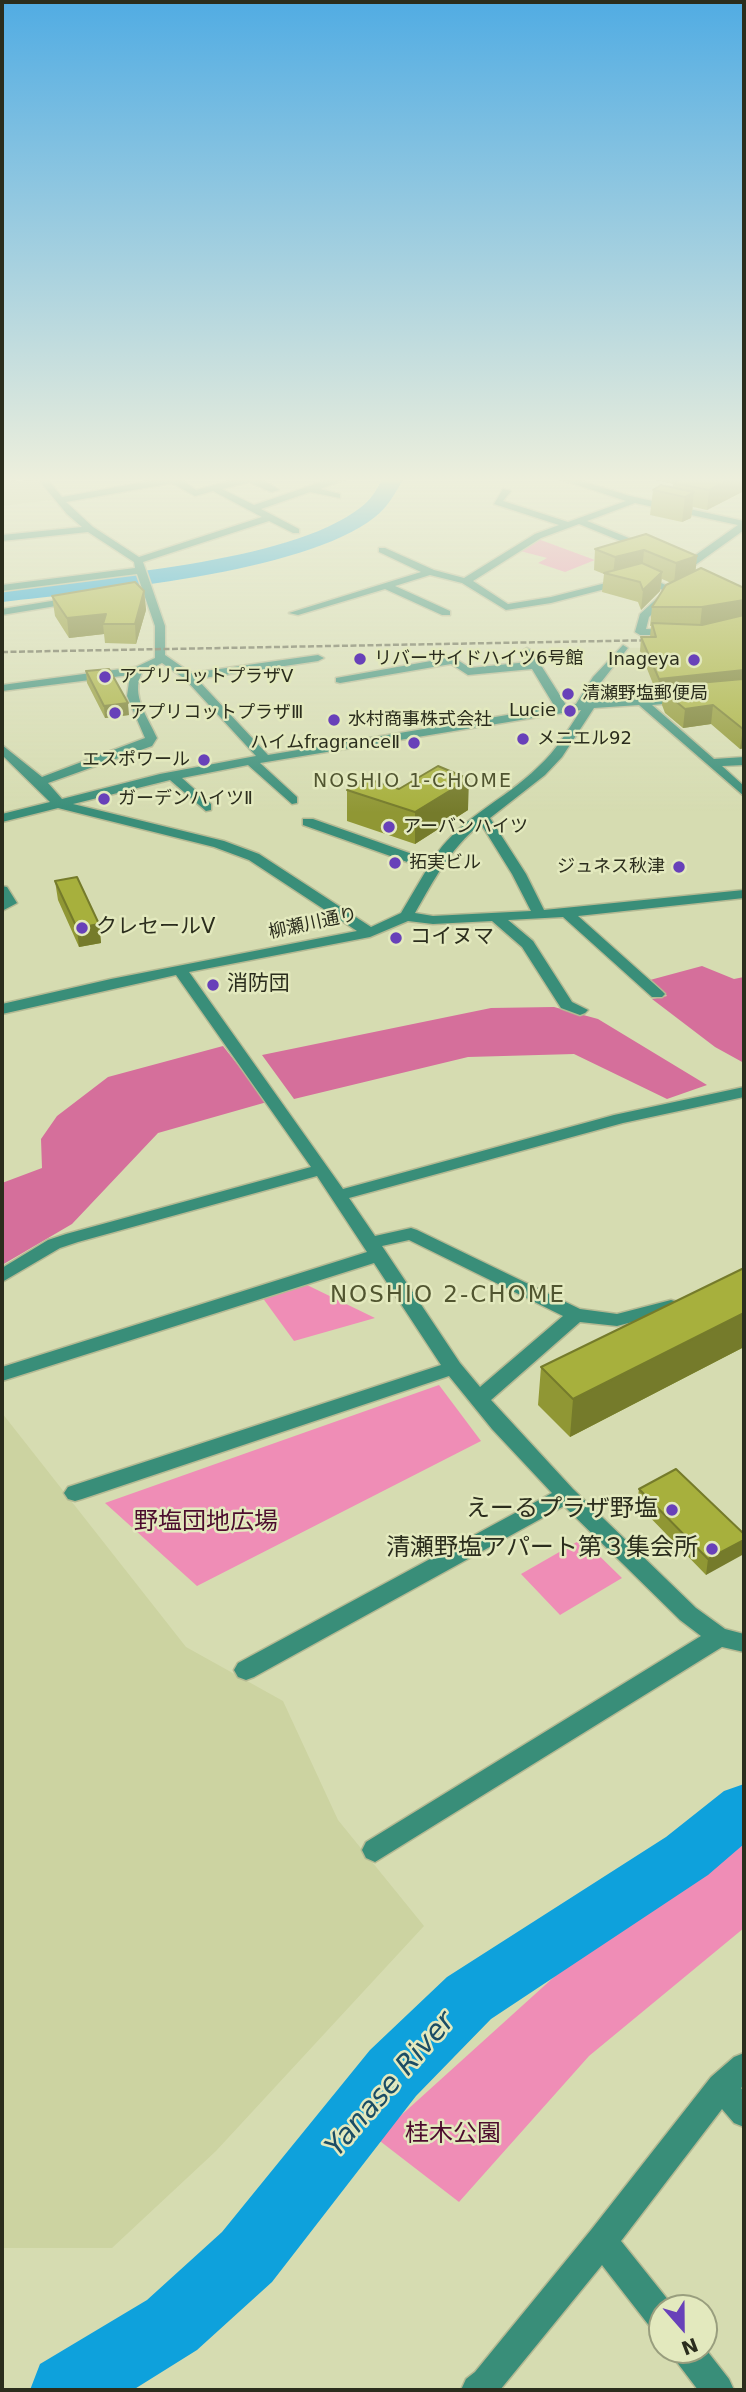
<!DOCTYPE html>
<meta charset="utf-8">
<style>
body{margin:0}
#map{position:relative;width:746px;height:2392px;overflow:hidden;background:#d6dcb1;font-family:"DejaVu Sans",sans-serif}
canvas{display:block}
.frame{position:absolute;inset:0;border:4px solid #2b2d1d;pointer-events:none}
.north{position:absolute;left:648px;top:2294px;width:70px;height:70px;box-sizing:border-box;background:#e3e9be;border:2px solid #999e7e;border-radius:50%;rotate:159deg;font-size:19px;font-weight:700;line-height:28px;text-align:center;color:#2b2d1d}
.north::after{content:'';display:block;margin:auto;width:24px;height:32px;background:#6841b9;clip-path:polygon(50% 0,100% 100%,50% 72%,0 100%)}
</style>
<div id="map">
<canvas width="746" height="2392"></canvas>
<div class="frame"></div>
<div class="north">N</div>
</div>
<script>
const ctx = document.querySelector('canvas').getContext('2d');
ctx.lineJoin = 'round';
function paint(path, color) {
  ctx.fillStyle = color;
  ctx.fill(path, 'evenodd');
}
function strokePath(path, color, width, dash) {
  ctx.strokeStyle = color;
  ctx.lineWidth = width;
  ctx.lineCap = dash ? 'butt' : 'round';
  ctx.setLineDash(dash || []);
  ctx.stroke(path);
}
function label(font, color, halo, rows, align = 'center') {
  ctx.font = font + ' "DejaVu Sans","Noto Sans JP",sans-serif';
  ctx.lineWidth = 5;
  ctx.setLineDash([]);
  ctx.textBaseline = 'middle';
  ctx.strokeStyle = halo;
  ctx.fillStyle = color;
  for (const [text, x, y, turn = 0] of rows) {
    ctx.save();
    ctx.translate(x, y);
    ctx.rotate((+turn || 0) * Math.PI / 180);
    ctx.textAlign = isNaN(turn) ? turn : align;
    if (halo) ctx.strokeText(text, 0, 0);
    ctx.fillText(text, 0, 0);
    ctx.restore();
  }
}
paint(new Path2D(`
 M37 480 53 500 2 506V482Z
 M744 646 673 700 593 702 583 697 623 648Z
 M2 1413 186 1647 283 1701 338 1820 424 1926 216 2151 112 2248H2Z`), '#ccd3a1');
paint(new Path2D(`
 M538 539 595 560 565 572 538 563 547 558 520 551Z
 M307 1285 375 1318 294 1341 262 1297Z
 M439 1385 481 1441 197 1586 105 1503Z
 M582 1539 622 1578 560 1615 521 1574Z
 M744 1823V1928L589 2056 459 2202 376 2138 596 1939Z`), '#ef8db6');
paint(new Path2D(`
 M702 966 734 979 744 977V1063L715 1047 652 999 667 996 650 980Z
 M554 1007 598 1019 707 1085 667 1099 574 1054 468 1057 294 1099 262 1055 491 1008Z
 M223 1046 267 1102 158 1133 72 1224 2 1265V1183L42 1168 41 1139 57 1116 108 1077Z`), '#d56f9b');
paint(new Path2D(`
 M383 478H404C396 492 388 507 375 517 303 574 96 591 2 602V588C96 575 287 564 360 508 371 500 377 489 383 478Z
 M744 1784V1844L708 1875 491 2019 416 2096 272 2282 197 2350 133 2390H30L40 2364 147 2300 222 2232 370 2050 447 1977 666 1837 724 1791Z`), '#0ea1dc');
const minor = new Path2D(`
 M37 478H46L62 497 167 478H178L196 490C225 483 253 470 279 490L271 492 249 482 222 489 254 505 333 478H347L320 489 340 494V498L310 492 261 509 299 529V533H293L269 521 143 562 165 626V655L191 673 318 655 324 658 318 661 197 679 268 755 555 707 532 669 468 675 451 664 340 683 336 682V678L453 657 470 668 528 662 522 651 527 648 532 651 566 705 576 704 593 677 623 645 628 648 602 681 589 702 688 697V701L684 702 652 705 714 759 744 757V765L722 766 744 786V796L639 705 594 708 562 757 545 775 490 818 526 874 544 910 744 890V898L578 916 662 991 665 994 662 997H652L563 917 508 920 533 941 572 1002 588 1010 585 1013 580 1015 561 1008 522 947 492 921 433 924 408 921 370 937 189 972 343 1189 614 1115 744 1087V1097L623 1123 349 1198 375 1236 411 1228 417 1230 580 1309 617 1314 671 1300 678 1302 680 1306 678 1310 617 1326 580 1322 491 1400 573 1489 696 1608 725 1629 744 1634V1652L722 1647 375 1862 366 1858 362 1850 366 1842 701 1636 680 1620 564 1506 254 1677 246 1680 238 1677 234 1670 238 1663 552 1493 492 1429 449 1376 82 1499 75 1501 68 1499 64 1493 68 1487 441 1365 374 1263 2 1381V1367L367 1252 317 1176 78 1242 60 1248 2 1282V1268L48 1240 66 1234 311 1167 176 975 2 1014V1004L111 979 357 931 249 860 214 847 58 808 2 822V814L50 802 2 755V745L42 777 145 738 127 696 130 675 2 691V685L136 667 155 658V626L137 574 2 591V585L135 568 134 562 88 532 2 541V535L82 527 67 514ZM172 483 195 496 213 491 262 517 139 557 93 527 66 502ZM162 663 185 679 256 756 160 774 62 799 48 783 152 746 157 738C148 718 130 694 142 673ZM581 710C568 730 556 751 538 767 504 801 457 819 432 861L313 819H303V825L427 869 401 913 371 927 259 854 224 841 73 804 170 780 206 811 211 810V804L182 778 248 765 292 804 297 803V797L260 763ZM481 824 512 874 531 911 433 916 415 913C434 880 450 848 481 824ZM409 1240 563 1316 480 1387 460 1363 382 1246Z
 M557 478H571L630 496 744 521V530L691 568H683V564L738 525 635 503 587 521 651 547V551H645L579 524 541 538 473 581 508 604 551 597 641 574 677 590 649 617 646 629 672 630 676 631V635H640L635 632 640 614 665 591 640 580 551 603 506 610 462 583 430 575 395 586 450 611V615H442L385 589 298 615 289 613 421 572 379 552V548H385L434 570 464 578 535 534 559 525 494 504 503 489 511 491 503 501 568 522 626 501Z
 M76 597 81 600 80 602 2 615V609Z
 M2 886 7 887 17 903 2 911Z
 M744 2053V2085L741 2088 744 2092V2127L734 2123 722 2109 621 2241 673 2306 662 2308V2332L651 2328 602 2265 500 2390H461L466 2379 475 2372 591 2230 711 2077 734 2057Z
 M704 2347 729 2379 734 2390H698L676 2361 671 2350H704Z`);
const major = new Path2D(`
 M2 478H19L2 482Z`);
strokePath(minor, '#b4b993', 3);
strokePath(major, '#b4b993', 3);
paint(minor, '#398e79');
paint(major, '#233c35');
strokePath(new Path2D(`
 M2 652 660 640`), '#61644c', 2.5, [6, 2.5]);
paint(new Path2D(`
 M646 478H744V491L707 510 693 507 691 518 682 522 650 515 653 490 673 488V484Z
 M646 534 697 556 695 571 744 588V748L740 749 711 724 683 728 665 713 662 705 663 693 657 694 640 651 641 637H650L651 626H650L652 607 671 583 662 579 660 591 641 610 638 602 602 592 604 574 594 570 595 549Z
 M144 591 146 610 136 644 105 643 104 634 69 638 55 616 52 596Z
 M86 671 129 715 105 718 87 683Z
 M347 790 468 810 415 844 347 821Z
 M55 881 99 924 101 943 79 947 58 900Z
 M744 1268V1347L570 1437 538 1405 541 1367Z
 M639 1489 744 1534 706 1575 637 1504Z`), '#909734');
paint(new Path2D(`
 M733 478H744V491L707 510 709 490Z
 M694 492 691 518 682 522 685 497Z
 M644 550 642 572 613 575 615 557Z
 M697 556 695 577 674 584 676 563Z
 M662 572 660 591 641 610 643 590Z
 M144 591 146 610 136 644 135 624Z
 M744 600V619L700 627 702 607Z
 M106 614 103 624 104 634 69 638 67 618Z
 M744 670V685L664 686 663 693 657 694 659 679Z
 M128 703 129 715 105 718 104 706Z
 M713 705 711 724 683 728 685 709Z
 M743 729H744V748L740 749Z
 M469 779 468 810 415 844V812Z
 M99 924 101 943 79 947 77 928Z
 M744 1313V1347L570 1437 573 1399Z
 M744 1540V1554L706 1575 708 1559Z`), '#757b2b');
const building = new Path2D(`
 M682 478H733L709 490 674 483Z
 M661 485 694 492 685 497 653 490Z
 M646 534 697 556 676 563 644 550 615 557 595 549Z
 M642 563 662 572 643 590 640 582 604 573Z
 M701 568 744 588V600L702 607H652L666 585Z
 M135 582 144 591 135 624H103L106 614 67 618 52 596Z
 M744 615V670L659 679 641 637H656L652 623 702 625Z
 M109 669 128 703 104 706 86 671Z
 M743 679 744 680V729H743L713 705 685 709 667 694 664 686Z
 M438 766 469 779 415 812 347 790 365 778 399 789Z
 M77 877 99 924 77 928 55 881Z
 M744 1268V1313L573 1399 541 1367Z
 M676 1469 744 1534V1540L708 1559 639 1489Z`);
paint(building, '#a7b03d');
strokePath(building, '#757b2b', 2);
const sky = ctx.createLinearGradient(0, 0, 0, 813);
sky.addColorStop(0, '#51ace3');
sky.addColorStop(0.59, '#edefdc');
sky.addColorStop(1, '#edefdc00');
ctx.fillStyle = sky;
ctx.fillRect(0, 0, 746, 813);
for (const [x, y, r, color] of [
 [360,659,7,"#6841b9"],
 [694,660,7,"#6841b9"],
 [105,677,7,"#6841b9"],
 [568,694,7,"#6841b9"],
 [570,711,7,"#6841b9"],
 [115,713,7,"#6841b9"],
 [334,720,7,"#6841b9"],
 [523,739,7,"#6841b9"],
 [414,743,7,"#6841b9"],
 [204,760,7,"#6841b9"],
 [104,799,7,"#6841b9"],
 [389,827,7,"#6841b9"],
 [395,863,7,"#6841b9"],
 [679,867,7,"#6841b9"],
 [82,928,7,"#6841b9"],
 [396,938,7,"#6841b9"],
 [213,985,7,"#6841b9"],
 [672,1510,7,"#6841b9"],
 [712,1549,7,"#6841b9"]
]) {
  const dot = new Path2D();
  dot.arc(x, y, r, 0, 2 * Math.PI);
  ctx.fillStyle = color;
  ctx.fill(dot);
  strokePath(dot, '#e3e9be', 2.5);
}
label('18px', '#2b2d1d', '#e3e9be', [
 ["リバーサイドハイツ6号館",374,659],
 ["Inageya",680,660,"right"],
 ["アプリコットプラザⅤ",119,677],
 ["清瀬野塩郵便局",582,694],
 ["Lucie",556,711,"right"],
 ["アプリコットプラザⅢ",129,713],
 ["水村商事株式会社",348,720],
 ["メニエル92",537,739],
 ["ハイムfragranceⅡ",400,743,"right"],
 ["エスポワール",190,760,"right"],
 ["ガーデンハイツⅡ",118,799],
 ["アーバンハイツ",403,827],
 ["拓実ビル",409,863],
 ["ジュネス秋津",665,867,"right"]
], 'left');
label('18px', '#2b2d1d', '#e3e9be', [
 ["柳瀬川通り",313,924,-12]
]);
ctx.letterSpacing = '2px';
label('19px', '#515530', '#e3e9be', [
 ["NOSHIO 1-CHOME",413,782]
]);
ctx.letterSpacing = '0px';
label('21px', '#2b2d1d', '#e3e9be', [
 ["クレセールⅤ",96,928],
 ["コイヌマ",410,938],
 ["消防団",227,985]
], 'left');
ctx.letterSpacing = '2px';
label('23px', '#515530', '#e3e9be', [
 ["NOSHIO 2-CHOME",448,1296]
]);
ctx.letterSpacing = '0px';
label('24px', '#2b2d1d', '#e3e9be', [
 ["えーるプラザ野塩",658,1510],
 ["清瀬野塩アパート第３集会所",698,1549]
], 'right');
label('24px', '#4c0c2d', '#e3e9be', [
 ["野塩団地広場",206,1523],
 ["桂木公園",453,2135]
]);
label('italic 28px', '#1b4d65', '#e3e9be', [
 ["Yanase River",391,2085,-49]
]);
</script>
